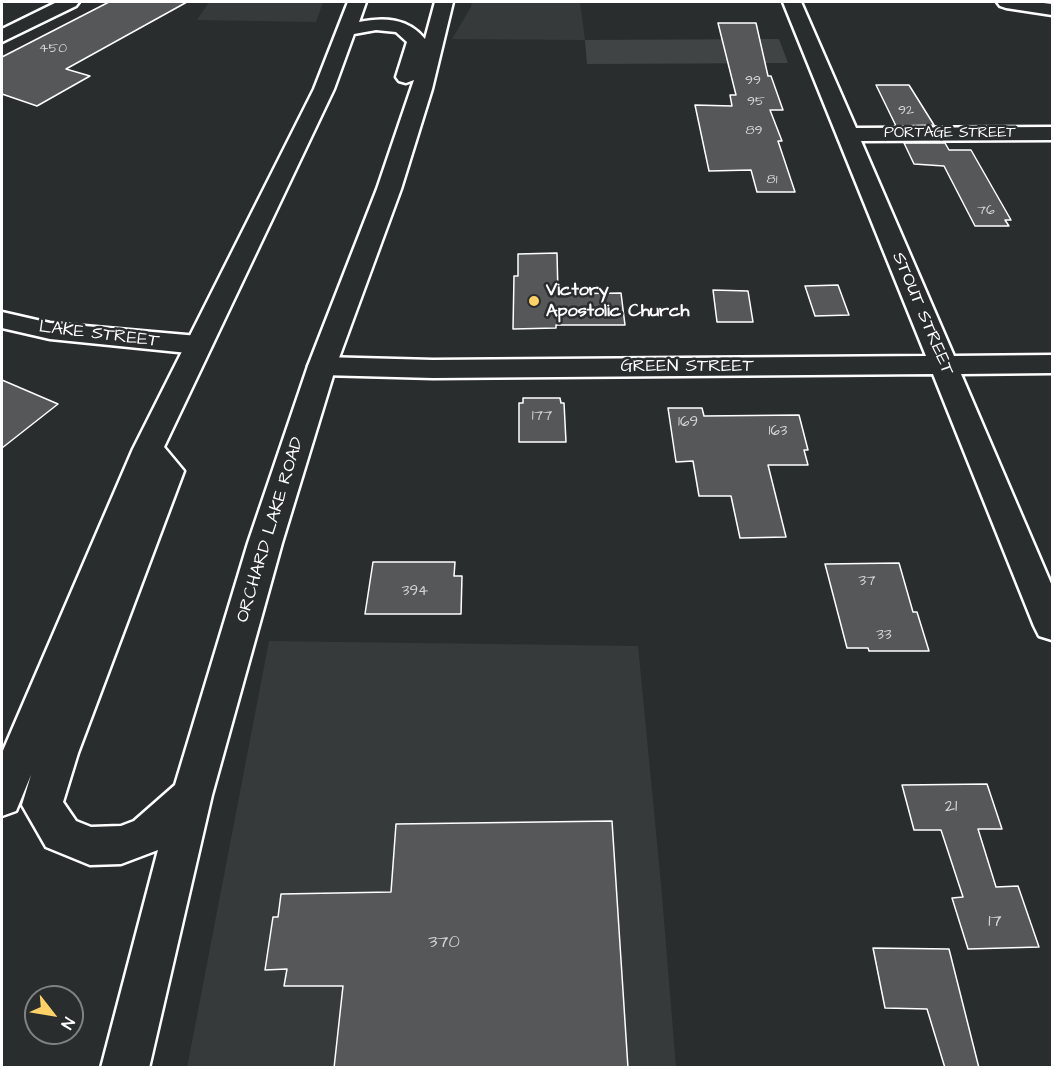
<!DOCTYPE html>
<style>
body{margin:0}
#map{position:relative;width:1054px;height:1069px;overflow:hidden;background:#2a2d2e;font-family:"Architects Daughter",sans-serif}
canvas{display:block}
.frame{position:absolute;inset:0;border:3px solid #fff;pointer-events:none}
.north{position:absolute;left:24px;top:985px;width:60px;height:60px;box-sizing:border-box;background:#2a2d2e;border:2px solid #7f8182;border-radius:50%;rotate:121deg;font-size:16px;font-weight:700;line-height:24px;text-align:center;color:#fff}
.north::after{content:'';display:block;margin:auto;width:21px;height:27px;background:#ffd166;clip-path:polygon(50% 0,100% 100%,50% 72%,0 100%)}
</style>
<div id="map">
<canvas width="1054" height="1069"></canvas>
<div class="frame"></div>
<div class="north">N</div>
</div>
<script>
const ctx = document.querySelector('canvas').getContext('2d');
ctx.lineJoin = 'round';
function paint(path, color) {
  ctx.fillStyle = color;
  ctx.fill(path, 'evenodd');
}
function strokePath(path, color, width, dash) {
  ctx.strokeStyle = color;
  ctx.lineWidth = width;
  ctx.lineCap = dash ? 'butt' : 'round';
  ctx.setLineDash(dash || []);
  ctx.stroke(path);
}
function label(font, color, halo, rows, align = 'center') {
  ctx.font = font + ' "Architects Daughter",sans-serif';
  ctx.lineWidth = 5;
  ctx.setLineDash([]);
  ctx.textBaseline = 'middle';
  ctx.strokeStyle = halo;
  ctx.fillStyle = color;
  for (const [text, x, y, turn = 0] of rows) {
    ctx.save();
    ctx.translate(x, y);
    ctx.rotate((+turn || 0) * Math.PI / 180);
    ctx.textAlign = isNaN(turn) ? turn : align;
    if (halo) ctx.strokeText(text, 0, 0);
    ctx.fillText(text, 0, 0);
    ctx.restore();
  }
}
paint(new Path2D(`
 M209 2H323L316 22 197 20Z
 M472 2H580L585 40 452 39 471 7Z
 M269 641 638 646 661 884 676 1067 187 1068Z`), '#373a3b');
paint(new Path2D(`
 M779 39 788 63 587 64 585 40Z`), '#414445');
const building = new Path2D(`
 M109 2H187L66 69 90 76 37 106 2 94V57Z
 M718 23H756L768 76H771L783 110H770L782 141H778L795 192H757L751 170 709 171 695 105 732 106 730 95H736Z
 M876 85H909L934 125 896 126Z
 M904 143H945L949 150H971L1011 220H1005L1009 226H975L944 166 914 164Z
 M557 253 558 294 621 293 625 325H556V328L513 329 514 276H518V254Z
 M838 285 849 315 815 316 805 286Z
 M713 290 748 291 753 322H717Z
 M2 380 58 404 2 448Z
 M523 398H560L561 403H564L566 442H519V403H523Z
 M668 408H702L704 416 799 415 808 450H804L808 465H768L786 537 740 538 731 496H699L693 461 676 462Z
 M373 562H455L454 576H462L461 614H365Z
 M899 563 913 612H917L929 651H869L868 648H847L825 564Z
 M987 784 1002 829H978L996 887 1018 886 1039 947 968 949 952 898 963 897 941 830H914L902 785Z
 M612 821 628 1068H334L343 986H284L287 969 265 970 273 917H278L281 894 391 892 396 824Z
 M873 948 949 949 979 1068H945L927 1009 885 1008Z`);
paint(building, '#555758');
strokePath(building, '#fff', 1.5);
const minor = new Path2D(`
 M57 2H79L76 6 2 42V29Z
 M783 2H801L856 128 1052 127V140L861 141 954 356 1052 355V373L961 374 1052 586V640L1039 636 1034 626 933 374 433 378 322 375 312 372 308 366 312 360 322 357 433 360 926 356Z
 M997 2H1035L1052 4V15L1006 8 1000 6Z
 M2 312 50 323 198 336 208 339 212 345 208 351 198 354 50 339 2 328Z`);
const major = new Path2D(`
 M348 2H366L359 22C384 17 408 18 425 39L435 2H453L432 89 401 189 336 366 282 543 212 795 149 1068H101L158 850 121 864 90 865 46 847 22 805 31 775 16 811 2 816V753L133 449 314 89ZM376 30 396 32 407 42 396 77 399 81 406 83 414 80 377 189 308 366 248 543 175 785 134 821 121 826 91 827 76 821 63 802 78 753 184 471 164 447 334 89 354 34Z`);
strokePath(minor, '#fff', 5);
strokePath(major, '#fff', 5);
paint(minor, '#2a2d2e');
paint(major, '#2a2d2e');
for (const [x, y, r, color] of [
 [534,301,6,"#ffd166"]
]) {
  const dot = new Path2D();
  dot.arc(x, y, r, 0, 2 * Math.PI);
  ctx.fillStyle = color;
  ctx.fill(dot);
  strokePath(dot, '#2a2d2e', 2);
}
label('14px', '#d4d5d5', null, [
 ["450",53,49],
 ["99",753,81],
 ["95",756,102],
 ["92",906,111],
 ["89",754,131],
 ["81",772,180],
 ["76",986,211]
]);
label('15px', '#fff', '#2a2d2e', [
 ["PORTAGE STREET",950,134]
]);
label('15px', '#d4d5d5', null, [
 ["177",542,417],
 ["169",688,423],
 ["163",778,432],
 ["37",867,582],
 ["394",415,592],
 ["33",884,636]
]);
label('bold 18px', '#fff', '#2a2d2e', [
 ["Victory",546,291],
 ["Apostolic Church",546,312]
], 'left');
label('18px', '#fff', '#2a2d2e', [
 ["STOUT STREET",922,314,67],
 ["LAKE STREET",99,335,7],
 ["GREEN STREET",687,367],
 ["ORCHARD LAKE ROAD",271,530,-73]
]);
label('18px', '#d4d5d5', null, [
 ["21",951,807],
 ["17",995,922],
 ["370",444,943]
]);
</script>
